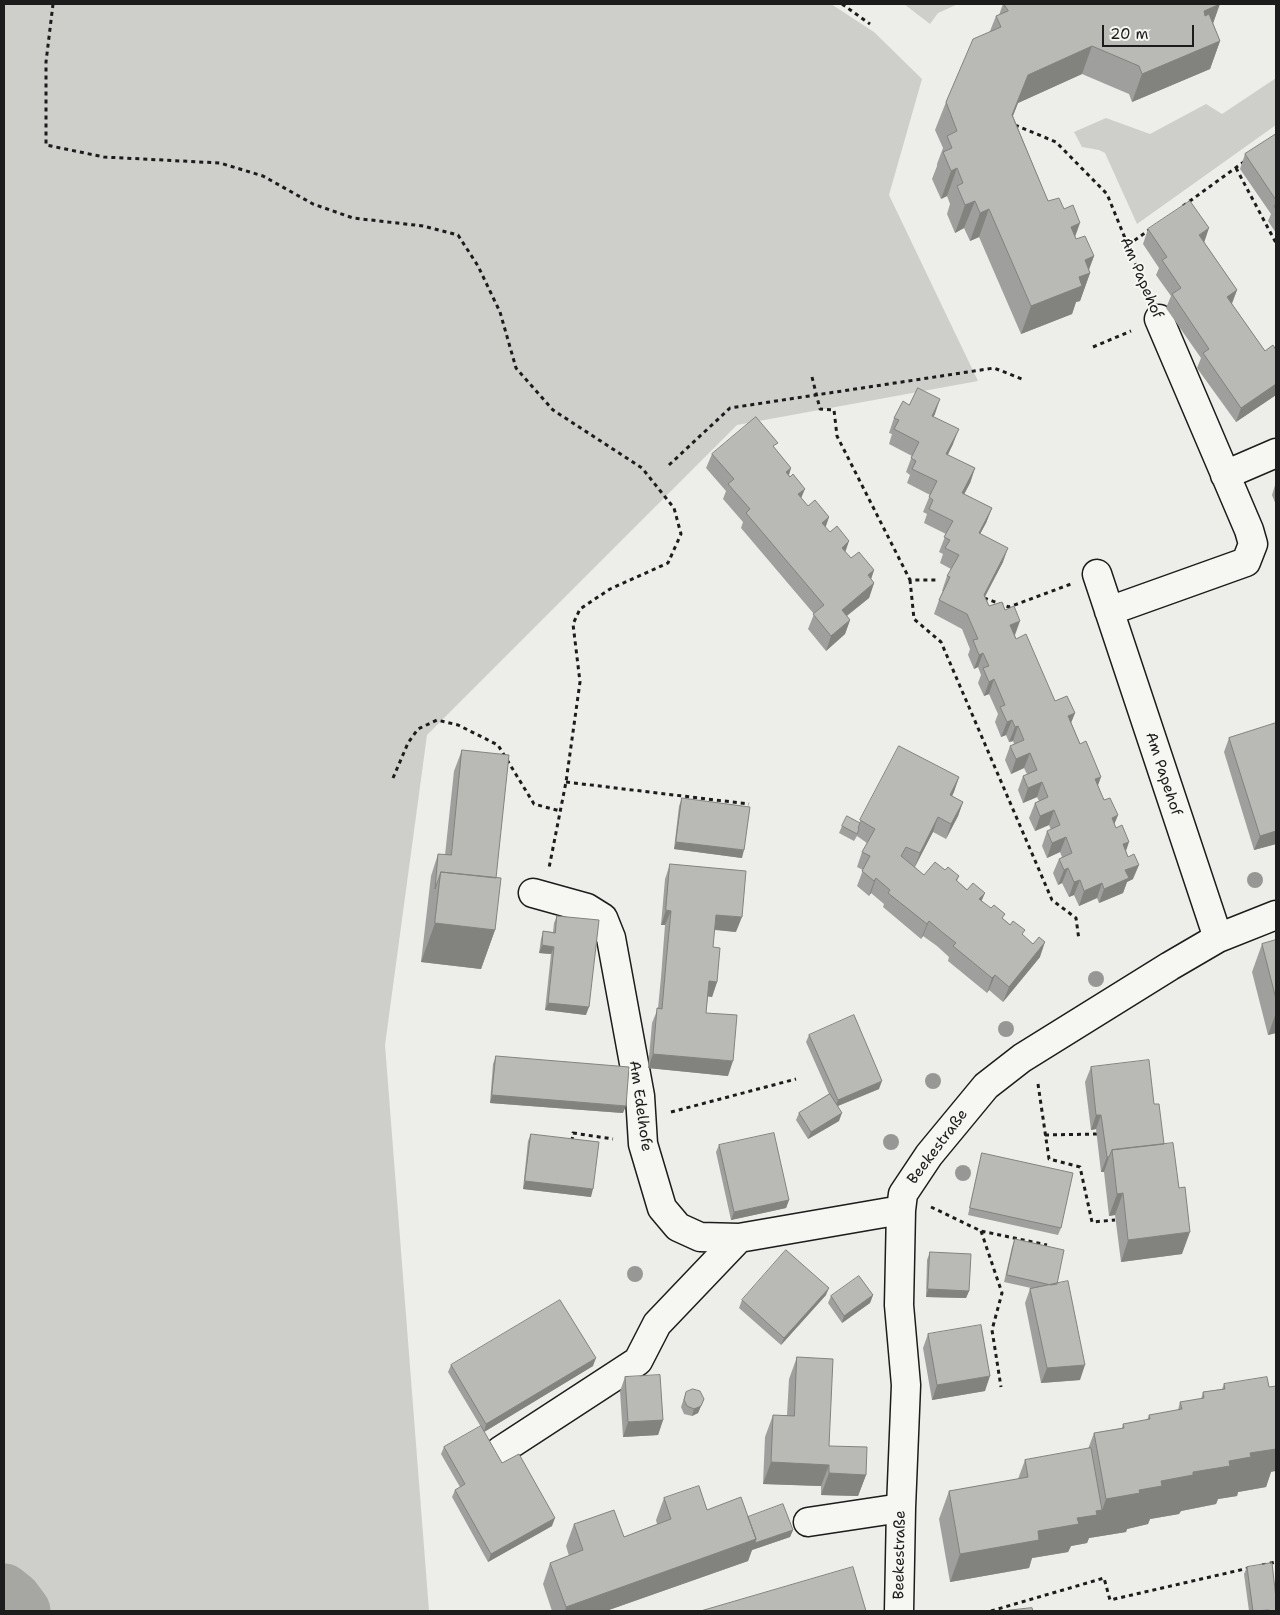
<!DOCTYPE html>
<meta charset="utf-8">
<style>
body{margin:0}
#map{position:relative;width:1280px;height:1615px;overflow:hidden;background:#edede9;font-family:"Shantell Sans",sans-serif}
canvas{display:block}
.frame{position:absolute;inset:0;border:5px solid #1c1c1c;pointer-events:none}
.scale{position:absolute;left:1102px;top:25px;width:92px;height:22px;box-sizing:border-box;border:2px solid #1c1c1c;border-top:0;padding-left:6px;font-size:15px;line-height:18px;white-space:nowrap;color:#1c1c1c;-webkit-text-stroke:4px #f6f6f2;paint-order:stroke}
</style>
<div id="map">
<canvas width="1280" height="1615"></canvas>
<div class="frame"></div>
<div class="scale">20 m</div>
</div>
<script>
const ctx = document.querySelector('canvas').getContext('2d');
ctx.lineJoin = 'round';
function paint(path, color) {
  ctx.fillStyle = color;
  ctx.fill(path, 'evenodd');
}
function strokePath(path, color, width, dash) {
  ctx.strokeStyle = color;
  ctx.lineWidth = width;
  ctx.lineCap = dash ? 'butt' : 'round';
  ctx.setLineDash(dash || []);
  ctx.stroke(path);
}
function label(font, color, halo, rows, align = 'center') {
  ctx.font = font + ' "Shantell Sans",sans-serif';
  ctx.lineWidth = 4;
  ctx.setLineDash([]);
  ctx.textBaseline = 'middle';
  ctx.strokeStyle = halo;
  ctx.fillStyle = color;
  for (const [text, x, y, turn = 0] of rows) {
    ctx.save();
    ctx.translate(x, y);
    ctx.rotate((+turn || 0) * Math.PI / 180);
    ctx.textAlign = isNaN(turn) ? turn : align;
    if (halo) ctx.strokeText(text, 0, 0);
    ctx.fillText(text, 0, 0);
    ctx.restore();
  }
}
paint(new Path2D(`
 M4 4H831L874 32 922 79 889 195 978 381 737 425 427 735 385 1045 429 1611H4Z
 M904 4H958L938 13 930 24Z
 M1276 78V125L1137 224 1105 153 1099 150 1082 147 1074 132 1106 118 1150 134 1206 104 1222 114Z`), '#cececb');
strokePath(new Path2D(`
 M4 1591 14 1599 23 1611`), '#a6a6a3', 55);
const minor = new Path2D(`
 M1225 475 1276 453
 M1097 574 1218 938
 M1109 611 1246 562 1253 544 1249 530 1159 319
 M533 893 587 908 603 918 611 938 640 1096 643 1144 662 1208 678 1227 700 1237 739 1238 901 1210
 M500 1451 638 1361 657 1324 739 1238
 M808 1522 901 1508
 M899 1611 901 1508 906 1385 899 1305 901 1210 903 1194 929 1155 986 1086 1022 1058 1170 966 1218 938 1276 915`);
strokePath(minor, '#1c1c1c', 31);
strokePath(new Path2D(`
 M53 4 46 62V145L104 157 220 163 263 176 313 204 353 218 423 226 458 235 478 266 500 312 516 368 553 410 642 468 674 508 681 534 668 563 610 589 580 609 573 624 580 682 566 782 549 868
 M842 4 870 24
 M1015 125 1056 142 1107 194 1147 292
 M1236 168 1276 243
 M1183 206 1245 161
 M1128 245 1149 230
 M1093 347 1131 331
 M812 377 820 409 834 410 837 436 910 580H939
 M669 465 730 408 994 368 1022 379
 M910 580 914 619 941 642 1052 900 1076 918 1079 940
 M984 598 1009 607 1071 584
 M393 778 408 743 418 729 437 720 458 725 498 745 534 804 560 811
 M566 782 749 804
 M1038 1084 1049 1159 1080 1167 1092 1222 1115 1220
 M671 1112 796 1079
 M1045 1135 1097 1134
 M572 1141 573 1133 613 1139
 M931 1207 981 1231 1047 1245
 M981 1231 1002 1293 992 1330 1001 1387
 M1262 1565 1276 1562
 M991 1611 1104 1578 1110 1600 1249 1568`), '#1c1c1c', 3, [4, 4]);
strokePath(minor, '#f6f6f2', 28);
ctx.fillStyle = '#979795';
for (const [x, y] of [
 [1255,880],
 [1096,979],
 [1006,1029],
 [933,1081],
 [891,1142],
 [963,1173],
 [635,1274]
]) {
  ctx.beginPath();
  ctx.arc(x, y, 8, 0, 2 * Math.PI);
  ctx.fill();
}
paint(new Path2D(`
 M1003 4H1219L1213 23 1220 41 1210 69 1132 102 1129 94 1082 74 1018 103 1013 116 1048 201 1075 236 1076 239 1094 256 1089 270 1090 273 1080 301 1076 302 1072 314 1021 334 979 237 970 241 964 228 955 233 947 214 950 204 947 196 941 199 932 179 937 166V164L943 148 935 130 946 102 990 31 996 16 999 15Z
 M1276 134V233L1268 221 1271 214 1240 169 1245 154Z
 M1148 229 1204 242 1237 290 1232 304 1265 351 1276 350V395L1236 422 1197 368 1201 358 1166 308 1171 296 1156 275 1159 268 1143 244Z
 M909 405 935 414 933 417 953 444 948 455 975 468 970 483 964 494 992 508 986 523 980 534 1003 562 985 597 989 606 1015 635 1016 639 1055 701 1075 713 1071 722 1098 786 1104 800 1118 815 1114 824 1126 851 1133 879 1127 882 1123 893 1099 903 1097 898 1079 906 1074 895 1069 897 1062 883 1058 885 1053 873 1059 859 1062 857 1060 852 1047 858 1042 846 1047 831 1051 830 1049 825 1035 831 1029 818 1035 803 1039 801 1037 797 1023 803 1018 790 1023 776 1027 774 1024 768 1011 774 1005 760 1010 746 1014 744 1013 741 1009 742 1006 735 1001 737 995 722 998 714 989 694 984 696 978 683 981 675 978 667 974 669 968 655 970 649 962 629 934 614 939 600 943 591H942L947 576 951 569 940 563 943 554 939 552 946 534 924 523 927 514 923 512 930 495 907 483 910 475 906 472 912 456 889 444 892 434 889 433 894 418Z
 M775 449 791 468 789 475 801 498 808 506 829 517 825 527 845 552 851 558 874 570 871 579 874 583 869 598 847 616 850 620 845 634 826 651 808 629 814 614 741 528 743 522 723 499 726 491 706 468 712 454Z
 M1276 482V505L1272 495Z
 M1276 723V844L1254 850 1224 752 1229 738Z
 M462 750 496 878 495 930 481 969 421 962 431 876 438 854 445 855 454 771Z
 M959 777 952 796 963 802 958 816 946 839 933 832 915 867 924 875 945 870 959 876 957 881 1023 935 1040 957 1003 1002 989 990 987 993 948 961 949 957 937 946 923 936 921 939 883 907 884 904 871 893 869 896 857 886 863 870 857 867 862 852 867 843 857 836 854 841 839 833 842 826 860 822V820Z
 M682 798 742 858 674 849 679 806Z
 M670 864 736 932 714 930 713 947 717 982 712 997 708 996 706 1013 728 1076 648 1068 652 1023 658 1008 661 977 665 925H661L665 879Z
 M557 916 586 1015 545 1010 551 954 539 953 541 939 543 931 553 932 554 923Z
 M1276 940V1033L1268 1035 1252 972 1262 944Z
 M809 1035 879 1089 838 1106 839 1121 808 1139 796 1120 799 1113 829 1094 806 1042Z
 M496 1056 623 1113 490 1103 493 1064Z
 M1091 1067 1154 1104 1164 1144 1182 1254 1121 1262 1115 1215 1109 1216 1104 1172H1101L1096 1129 1091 1130 1085 1082Z
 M531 1134 591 1197 523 1189 528 1141Z
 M719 1145 789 1200 786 1208 731 1220 716 1152Z
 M982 1153 1061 1228 1058 1235 968 1215 980 1161Z
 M1015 1239 1057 1284 1080 1380 1041 1383 1025 1303 1030 1289 1031 1288 1004 1282 1012 1247Z
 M930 1252 969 1291 966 1298 926 1297 927 1260Z
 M826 1295 781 1345 739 1308 742 1300Z
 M873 1295 870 1303 842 1323 828 1303 831 1296Z
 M928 1334 985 1391 932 1400 923 1348Z
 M797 1357 829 1446 866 1475 858 1496 821 1495V1486L763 1484 765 1437 773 1415H787L789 1379Z
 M451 1365 593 1366 484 1432 502 1463 552 1526 488 1562 452 1497 455 1490 460 1487 441 1454 444 1447 481 1427 448 1372Z
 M625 1377 663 1420 658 1435 623 1437 620 1391Z
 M1224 1384 1271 1472 1266 1487 1238 1492 1237 1496 1218 1499 1216 1504 1181 1511 1179 1514 1150 1519 1148 1524 1127 1529 1126 1532 1089 1538 1087 1543 1071 1546 1068 1552 1032 1558 1029 1568 950 1582 939 1519 949 1491 1018 1479 1025 1460 1088 1449 1094 1433 1122 1428 1123 1424 1147 1420 1149 1415 1178 1410 1180 1402 1201 1399 1203 1392 1222 1389Z
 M686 1392 704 1399 698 1413 692 1416 684 1414 681 1407Z
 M664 1498 707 1510 748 1517 793 1530 790 1537 752 1550 748 1561 606 1611H552L543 1584 550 1563 569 1556 566 1546 574 1524 624 1537 657 1524 656 1520Z
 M1247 1567 1276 1611H1249L1244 1574Z`), '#9f9f9d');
paint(new Path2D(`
 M1220 4 1210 32 1204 11Z
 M1220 41 1210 69 1132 102 1142 74Z
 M1092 46 1082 74 1018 103 1002 143 1012 115 1028 75Z
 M957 168 947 196 941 199 951 171Z
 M975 201 964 228 955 233 965 205Z
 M989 209 979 237 970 241 980 213Z
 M1080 223 1070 251 1071 227Z
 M1209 228 1204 243 1199 235Z
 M1094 256 1087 274 1090 273 1080 301 1076 302 1072 314 1021 334 1031 306 1085 260Z
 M1237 290 1231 305 1227 297Z
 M1276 384V395L1236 422 1241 408Z
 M940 399 935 414 926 431 932 416Z
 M959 429 953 444 940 469 946 454Z
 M791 468 786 483V472Z
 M975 468 970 483 957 508 962 493Z
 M805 489 799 503 798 494Z
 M992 508 986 523 973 547 979 533Z
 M829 517 824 532 822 523Z
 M849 541 844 556 842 548Z
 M1008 548 1003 562 978 609 984 595Z
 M874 570 869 585 868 575Z
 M874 583 869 598 836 624 842 610Z
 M850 620 845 634 826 651 831 636Z
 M1020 621 1015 635 1005 640 1010 625Z
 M983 653 978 667 974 669 979 655Z
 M994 679 989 694 984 696 989 682Z
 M1075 713 1069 728 1068 716Z
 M1012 720 1006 735 1001 737 1007 722Z
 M1018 726 1013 741 1009 742 1015 727Z
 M1030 753 1024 768 1011 774 1016 759Z
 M959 777 954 792 945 810 950 795Z
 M1101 777 1096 791 1095 779Z
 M1042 782 1037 797 1023 803 1028 788Z
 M963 802 958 816 946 839 951 824Z
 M1054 810 1049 825 1035 831 1040 816Z
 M1118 815 1112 830V818Z
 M938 817 933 832 914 868 920 853Z
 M1276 831V844L1254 850 1260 836Z
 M1066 837 1060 852 1047 858 1052 843Z
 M676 842 744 850 742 858 674 849Z
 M1129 842 1124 857 1123 844Z
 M1139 865 1133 879 1127 882 1123 893 1099 903 1104 889 1125 870Z
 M1068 868 1062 883 1058 885 1064 870Z
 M876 878 871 893 869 896 874 881Z
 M1080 880 1074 895 1069 897 1074 882Z
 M1102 883 1097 898 1079 906 1084 891Z
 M985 893 979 907V899Z
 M666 910 671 911 665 925H661Z
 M716 915 742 917 736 932 710 929Z
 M929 921 923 936 921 939 927 924Z
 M435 923 495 930 481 969 421 962Z
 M1045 942 1040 957 1003 1002 1009 987Z
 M542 945 554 947 551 954 539 953Z
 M995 975 989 990 987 993 992 978Z
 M709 981 717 982 712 997 704 996Z
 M548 1003 589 1007 586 1015 545 1010Z
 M1276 1013V1033L1268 1035Z
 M653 1054 733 1061 728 1076 648 1068Z
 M882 1081 879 1089 835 1107 838 1100Z
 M492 1095 626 1106 623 1113 490 1103Z
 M842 1113 839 1121 808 1139 811 1132Z
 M1096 1115H1101L1096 1129 1091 1130Z
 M1107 1157H1109L1104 1172H1101Z
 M525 1181 593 1189 591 1197 523 1189Z
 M1123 1193 1115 1215 1109 1216 1117 1194Z
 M789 1200 786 1208 731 1220 734 1212Z
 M1190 1232 1182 1254 1121 1262 1128 1240Z
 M829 1288 826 1295 781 1345 784 1338Z
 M928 1289 969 1291 966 1298 926 1297Z
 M873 1295 870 1303 842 1323 844 1316Z
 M596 1358 593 1366 484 1432 486 1424Z
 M1085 1365 1080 1380 1041 1383 1047 1368Z
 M990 1376 985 1391 932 1400 937 1385Z
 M701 1406 698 1413 692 1416 694 1409Z
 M663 1420 658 1435 623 1437 628 1422Z
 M1276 1438V1471L1271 1472 1266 1487 1238 1492 1237 1496 1218 1499 1216 1504 1181 1511 1179 1514 1150 1519 1148 1524 1127 1529 1126 1532 1089 1538 1087 1543 1071 1546 1068 1552 1032 1558 1029 1568 950 1582 960 1554 1038 1531 1077 1518 1096 1511 1102 1510 1106 1499 1139 1490 1161 1481 1193 1472 1229 1461 1250 1453Z
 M771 1462 829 1465 821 1486 763 1484Z
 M829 1473 866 1475 858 1496 821 1495Z
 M555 1518 552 1526 488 1562 491 1554Z
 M793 1530 790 1537 752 1550 748 1561 606 1611H565L566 1607 756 1539Z`), '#82827f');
const building = new Path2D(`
 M1004 4H1220L1204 11 1205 16 1209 14 1220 41 1142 74 1139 66 1092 46 1028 75 1012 115 1048 201 1059 198 1064 209 1073 205 1080 223 1071 227 1076 239 1085 236 1094 256 1085 260 1090 273 1079 277 1082 286 1031 306 989 209 980 213 975 201 965 205 957 186 963 183 957 168 951 171 943 152 952 148 947 136 957 131 946 102 973 39 1001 27 996 16 1008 11Z
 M1276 134V200L1245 154Z
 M1190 201 1209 228 1199 235 1237 290 1227 297 1265 351 1273 345 1276 350V384L1241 408 1203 353 1209 349 1172 294 1181 288 1162 260 1167 257 1148 229Z
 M1276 204V210L1274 206Z
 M918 388 940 399 932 416 959 429 946 454 975 468 962 493 992 508 979 533 1008 548 984 595 989 606 1002 602 1005 610 1014 606 1020 621 1010 625 1016 639 1026 634 1055 701 1067 696 1075 713 1068 716 1080 744 1086 741 1101 777 1095 779 1104 800 1110 798 1118 815 1112 818 1116 828 1122 825 1129 842 1123 844 1128 857 1134 854 1139 865 1125 870 1129 878 1104 889 1102 883 1084 891 1080 880 1074 882 1068 868 1064 870 1059 859 1072 853 1066 837 1052 843 1047 831 1060 825 1054 810 1040 816 1035 803 1048 797 1042 782 1028 788 1023 776 1037 770 1030 753 1016 759 1010 746 1024 740 1018 726 1015 727 1012 720 1007 722 1000 707 1005 705 994 679 989 682 983 668 989 666 983 653 979 655 973 640 978 639 967 614 939 600 950 577 947 576 959 555 945 548 950 540 944 537 953 521 929 509 933 500 929 497 937 481 912 469 916 461 911 458 919 442 894 429 899 420 894 418 903 401 909 405Z
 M756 417 778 443 773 446 791 468 786 472 790 477 793 474 805 489 798 494 808 506 815 500 829 517 822 523 830 532 837 526 849 541 842 548 851 558 859 552 874 570 868 575 874 583 842 610 850 620 831 636 813 614 824 605 746 513 750 509 728 484 734 479 712 454Z
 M1276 723V831L1260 836 1229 738Z
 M899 746 959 777 950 795 963 802 951 824 938 817 920 853 906 847 901 856 924 875 935 862 945 870 948 867 959 876 956 880 967 890 973 883 985 893 979 899 991 908 994 905 1005 914 1002 918 1010 925 1013 921 1025 930 1022 934 1033 944 1039 937 1045 942 1009 987 995 975 992 978 953 946 956 943 942 932 929 921 927 924 888 893 890 890 876 878 874 881 862 871 870 856 862 852 875 829 860 820Z
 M462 750 509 755 496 878 441 872 435 889 438 854 451 855Z
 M682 798 750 807 744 850 676 842Z
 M847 816 860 823 858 828 859 829 857 834 842 826Z
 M670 864 746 871 742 917 716 915 713 947 720 948 717 982 709 981 706 1013 737 1015 733 1061 653 1054 657 1008 662 1009 666 963 671 911 666 910Z
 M441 872 501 878 495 930 435 923Z
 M557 916 599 920 589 1007 548 1003 554 947 542 945 543 931 555 933Z
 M1276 940V999L1262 944Z
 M854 1015 882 1081 838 1100 809 1035Z
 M496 1056 629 1067 626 1106 492 1095Z
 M1149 1060 1154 1104H1159L1164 1144 1112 1150 1109 1157H1107L1101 1115H1096L1091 1067Z
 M830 1094 842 1113 811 1132 799 1113Z
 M774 1133 789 1200 734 1212 719 1145Z
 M531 1134 599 1142 593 1189 525 1181Z
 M1173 1143 1179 1188 1185 1187 1190 1232 1128 1240 1123 1193 1117 1194 1112 1150Z
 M982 1153 1073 1173 1061 1228 970 1208Z
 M1015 1239 1064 1250 1057 1284 1051 1285 1007 1275Z
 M786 1250 829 1288 784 1338 742 1300Z
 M930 1252 971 1254 969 1291 928 1289Z
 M859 1276 873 1295 844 1316 831 1296Z
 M1068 1281 1085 1365 1047 1368 1030 1289Z
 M560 1300 596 1358 486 1424 451 1365Z
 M981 1325 990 1376 937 1385 928 1334Z
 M797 1357 833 1359 829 1446 867 1447 866 1475 829 1473V1465L771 1462 773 1415 794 1416Z
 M660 1375 663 1420 628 1422 625 1377Z
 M1267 1377 1269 1387 1276 1386V1449L1250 1453 1251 1457 1229 1461 1230 1466 1193 1472V1475L1161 1481 1162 1486 1139 1490 1140 1493 1106 1499 1094 1433 1124 1428 1123 1424 1150 1419 1149 1415 1182 1409 1180 1402 1204 1398 1203 1392 1225 1389 1224 1384Z
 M693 1389 700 1391 704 1399 701 1406 694 1409 687 1406 684 1400 686 1392Z
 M481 1426 502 1463 519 1454 555 1518 491 1554 455 1490 465 1484 444 1447Z
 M1091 1448 1102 1510 1096 1511 1097 1515 1077 1518 1079 1524 1038 1531 1039 1540 960 1554 949 1491 1028 1477 1025 1460Z
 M699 1486 707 1510 741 1497 756 1539 566 1607 550 1563 583 1550 574 1524 614 1510 624 1537 671 1519 664 1498Z
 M783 1504 793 1530 755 1543 756 1539 748 1517Z
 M1272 1563 1276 1598V1611H1269V1610L1253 1611 1247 1567Z
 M853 1567 866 1611H701Z
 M1032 1608 1033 1611H1002Z`);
paint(building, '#b9b9b6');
strokePath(building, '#82827f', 1);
label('15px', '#1c1c1c', '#f6f6f2', [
 ["Am Papehof",1141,278,67],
 ["Am Papehof",1163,774,72],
 ["Am Edelhofe",640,1106,82],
 ["Beekestraße",938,1147,-53],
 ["Beekestraße",900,1555,-89]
]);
</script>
